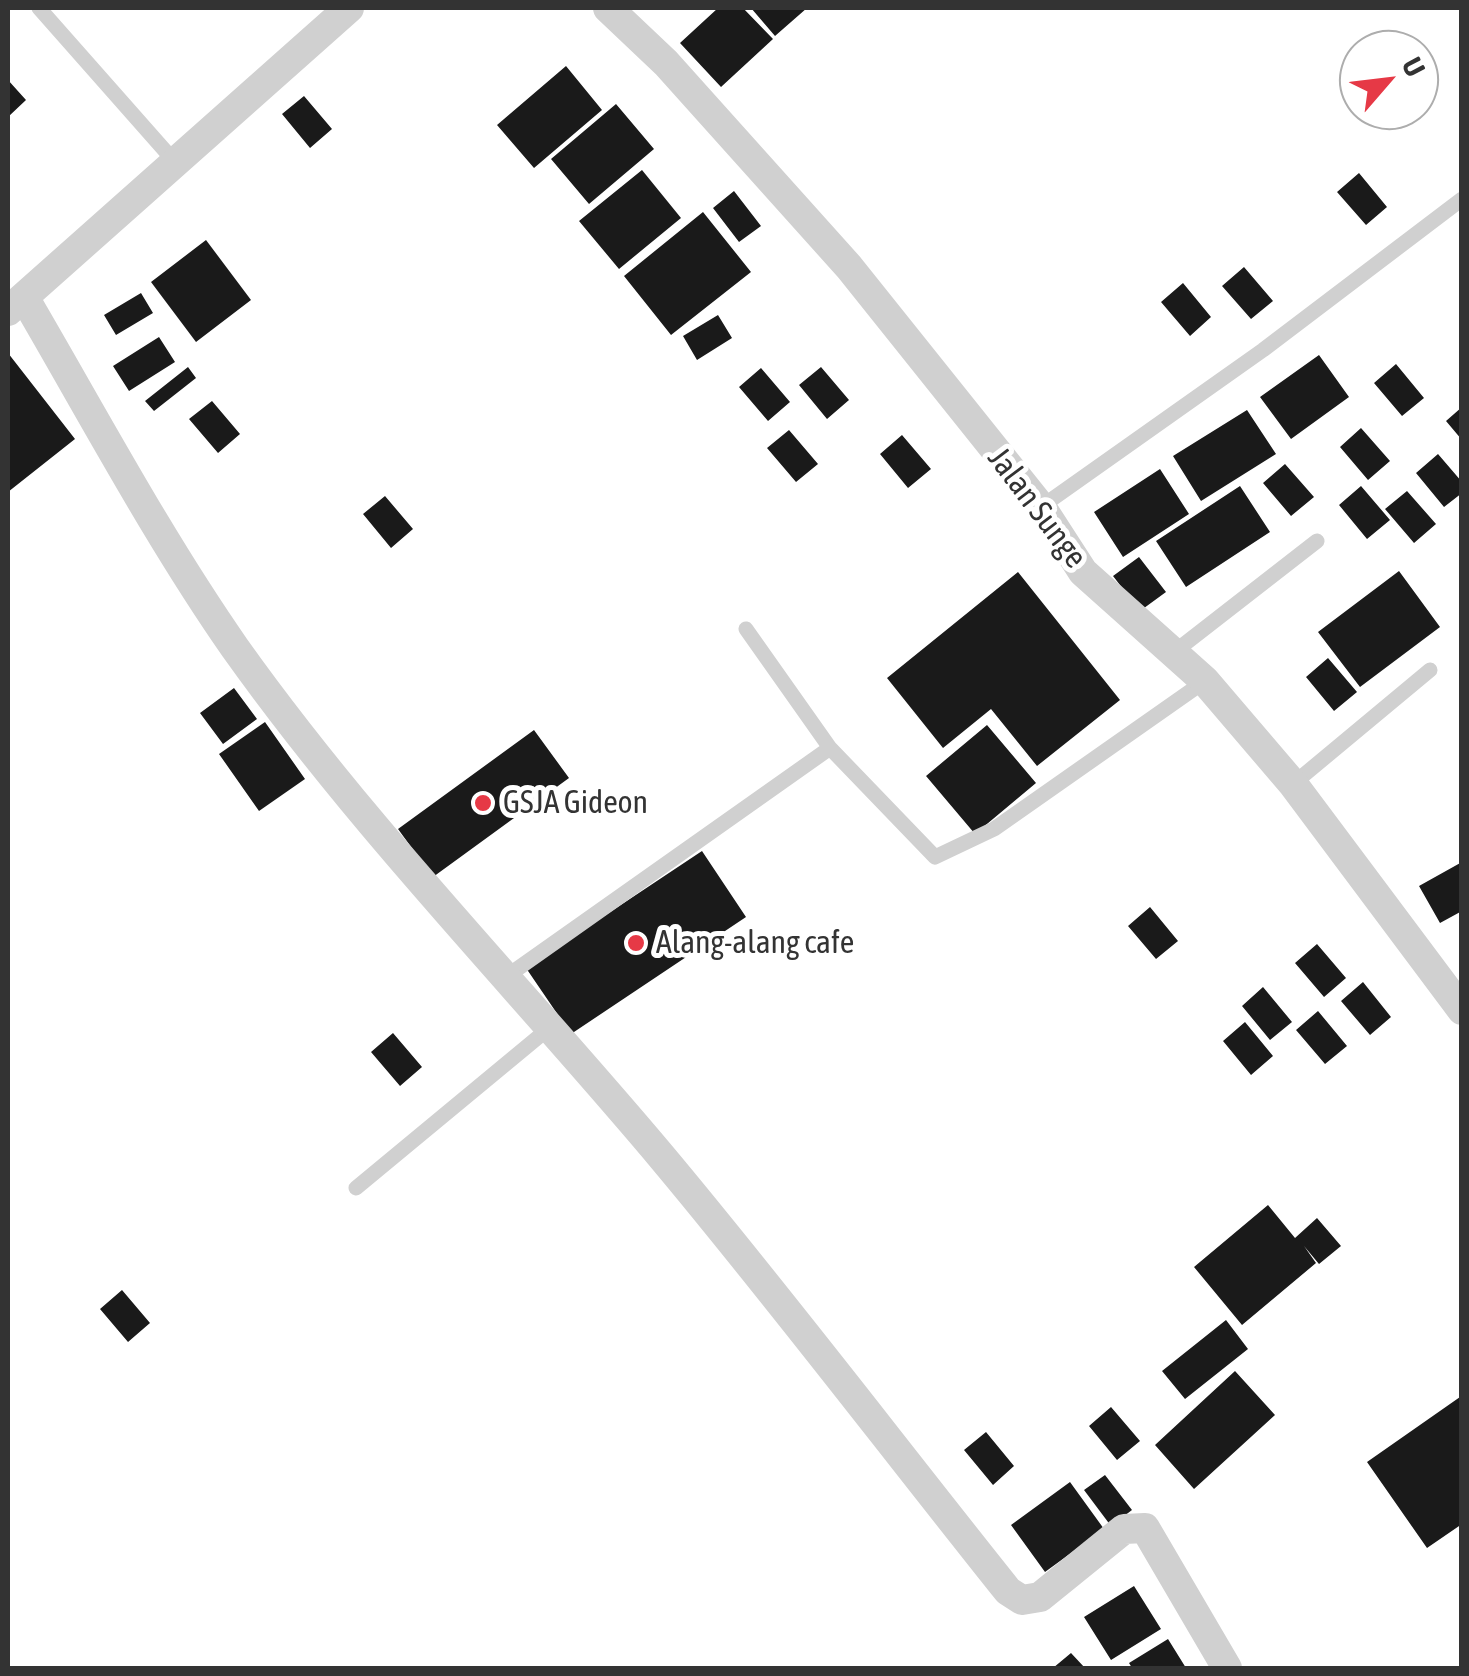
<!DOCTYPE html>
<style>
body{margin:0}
#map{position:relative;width:1469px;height:1676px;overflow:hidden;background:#fff;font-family:"Asap Condensed",sans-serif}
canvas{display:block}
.frame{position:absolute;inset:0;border:10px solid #333;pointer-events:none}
.north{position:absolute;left:1339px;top:30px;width:100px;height:100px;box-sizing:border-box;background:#fff;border:2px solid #adadad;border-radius:50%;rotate:62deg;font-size:28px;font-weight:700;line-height:40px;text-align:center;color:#333}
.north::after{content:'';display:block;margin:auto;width:35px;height:45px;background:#e63946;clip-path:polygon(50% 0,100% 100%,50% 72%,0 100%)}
</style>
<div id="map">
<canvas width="1469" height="1676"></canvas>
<div class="frame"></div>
<div class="north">U</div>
</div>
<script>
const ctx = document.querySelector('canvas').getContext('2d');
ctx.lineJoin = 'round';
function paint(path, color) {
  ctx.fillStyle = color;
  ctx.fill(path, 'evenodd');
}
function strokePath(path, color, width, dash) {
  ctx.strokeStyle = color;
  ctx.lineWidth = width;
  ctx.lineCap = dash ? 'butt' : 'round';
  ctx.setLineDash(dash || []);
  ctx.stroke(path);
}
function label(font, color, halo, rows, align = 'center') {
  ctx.font = font + ' "Asap Condensed",sans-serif';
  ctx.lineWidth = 10;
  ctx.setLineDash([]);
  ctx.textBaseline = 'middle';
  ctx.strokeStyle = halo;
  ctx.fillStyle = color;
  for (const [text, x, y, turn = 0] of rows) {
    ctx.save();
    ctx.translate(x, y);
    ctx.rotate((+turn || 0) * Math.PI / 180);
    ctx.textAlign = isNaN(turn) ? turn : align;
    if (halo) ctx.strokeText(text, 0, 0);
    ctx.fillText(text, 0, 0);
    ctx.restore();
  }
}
paint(new Path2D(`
 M718 8H743L773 39 721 87 680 43Z
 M751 8H807L775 36Z
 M566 66 602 110 534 168 497 125Z
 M8 80 26 100 8 117Z
 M304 96 332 129 310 148 282 114Z
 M616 104 654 149 589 204 551 159Z
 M642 170 681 218 619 269 579 221Z
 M1359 173 1387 207 1366 225 1337 192Z
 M734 191 761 226 739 242 713 208Z
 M703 212 751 272 671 335 624 276Z
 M206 240 251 300 196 342 151 282Z
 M1244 267 1273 301 1251 319 1222 286Z
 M1183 283 1211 317 1190 336 1161 302Z
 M141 293 153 313 116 335 104 315Z
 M718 315 732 338 697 360 683 336Z
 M159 337 175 362 129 391 113 366Z
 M8 353 75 439 8 492Z
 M1319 355 1349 397 1291 439 1260 397Z
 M1396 364 1424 398 1402 416 1374 383Z
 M188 367 196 378 154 411 145 401Z
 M821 367 849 400 827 419 799 385Z
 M761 368 790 402 768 421 739 387Z
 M212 401 240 434 218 453 189 419Z
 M1462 407V440L1446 421Z
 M1247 410 1276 454 1201 501 1173 456Z
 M1361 428 1390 461 1368 480 1340 447Z
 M789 430 818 464 796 482 767 448Z
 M902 435 931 469 908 488 880 454Z
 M1438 454 1462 482V493L1444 507 1416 473Z
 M1285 464 1314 497 1291 516 1263 483Z
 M1160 469 1189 514 1123 557 1094 512Z
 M1240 486 1270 532 1186 587 1156 541Z
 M1361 486 1390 520 1367 539 1339 505Z
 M1407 491 1436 524 1414 543 1385 509Z
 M385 496 413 529 391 548 363 514Z
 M1139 557 1166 592 1140 611 1113 576Z
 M1399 571 1440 627 1360 687 1318 632Z
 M1018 572 1120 700 1037 766 991 709 943 748 887 678Z
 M1328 658 1357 692 1334 711 1306 677Z
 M234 688 257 719 223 744 200 713Z
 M265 722 305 779 259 811 219 754Z
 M987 725 1036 783 975 834 926 776Z
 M534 730 569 778 433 877 398 829Z
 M702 851 746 917 571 1034 526 968Z
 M1462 862V911L1440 923 1419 886Z
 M1150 907 1178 941 1156 959 1128 926Z
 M1317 944 1346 978 1324 997 1295 963Z
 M1363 982 1391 1017 1370 1035 1341 1001Z
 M1263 987 1292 1022 1270 1040 1242 1006Z
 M1318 1011 1347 1046 1325 1064 1296 1030Z
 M1245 1022 1273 1056 1251 1075 1223 1041Z
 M393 1033 422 1067 400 1086 371 1052Z
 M1268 1205 1295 1238 1317 1218 1341 1246 1319 1264 1304 1246 1316 1263 1242 1325 1194 1267Z
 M122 1290 150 1323 128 1342 100 1309Z
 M1226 1320 1248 1349 1185 1399 1162 1371Z
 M1235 1371 1275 1415 1194 1489 1155 1445Z
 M1460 1397 1462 1524 1427 1548 1367 1462Z
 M1111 1407 1140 1441 1117 1460 1089 1426Z
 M986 1432 1014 1466 993 1485 964 1450Z
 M1105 1475 1132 1510 1111 1526 1084 1490Z
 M1070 1482 1104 1529 1045 1572 1011 1525Z
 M1134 1586 1161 1629 1111 1660 1084 1617Z
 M1168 1639 1186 1668H1132L1129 1663Z
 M1071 1653 1085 1668H1053Z`), '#1a1a1a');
strokePath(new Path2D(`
 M39 8 175 162
 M1041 507 1263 350 1462 199
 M746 629 830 748 935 857 994 829 1205 681
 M1173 653 1317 541
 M1293 784 1430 670
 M503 979 830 748
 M356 1188 548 1029`), '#d0d0d0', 15);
strokePath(new Path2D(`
 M608 8 666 63 849 267 1041 507 1083 572 1205 681 1293 784 1462 1010
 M24 297C93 415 157 536 235 648 363 828 519 987 661 1156 780 1298 892 1446 1008 1591L1022 1600 1040 1597 1124 1529 1145 1528 1227 1668
 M8 311 349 8`), '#d0d0d0', 30);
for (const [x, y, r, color] of [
 [483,803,10,"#e63946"],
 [636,943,10,"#e63946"]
]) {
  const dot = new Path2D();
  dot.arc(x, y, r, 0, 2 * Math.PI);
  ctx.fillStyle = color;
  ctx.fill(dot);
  strokePath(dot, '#fff', 4);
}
label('32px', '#333', '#fff', [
 ["Jalan Sunge",1037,508,53]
]);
label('32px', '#333', '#fff', [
 ["GSJA Gideon",503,803],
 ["Alang-alang cafe",656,943]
], 'left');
</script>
